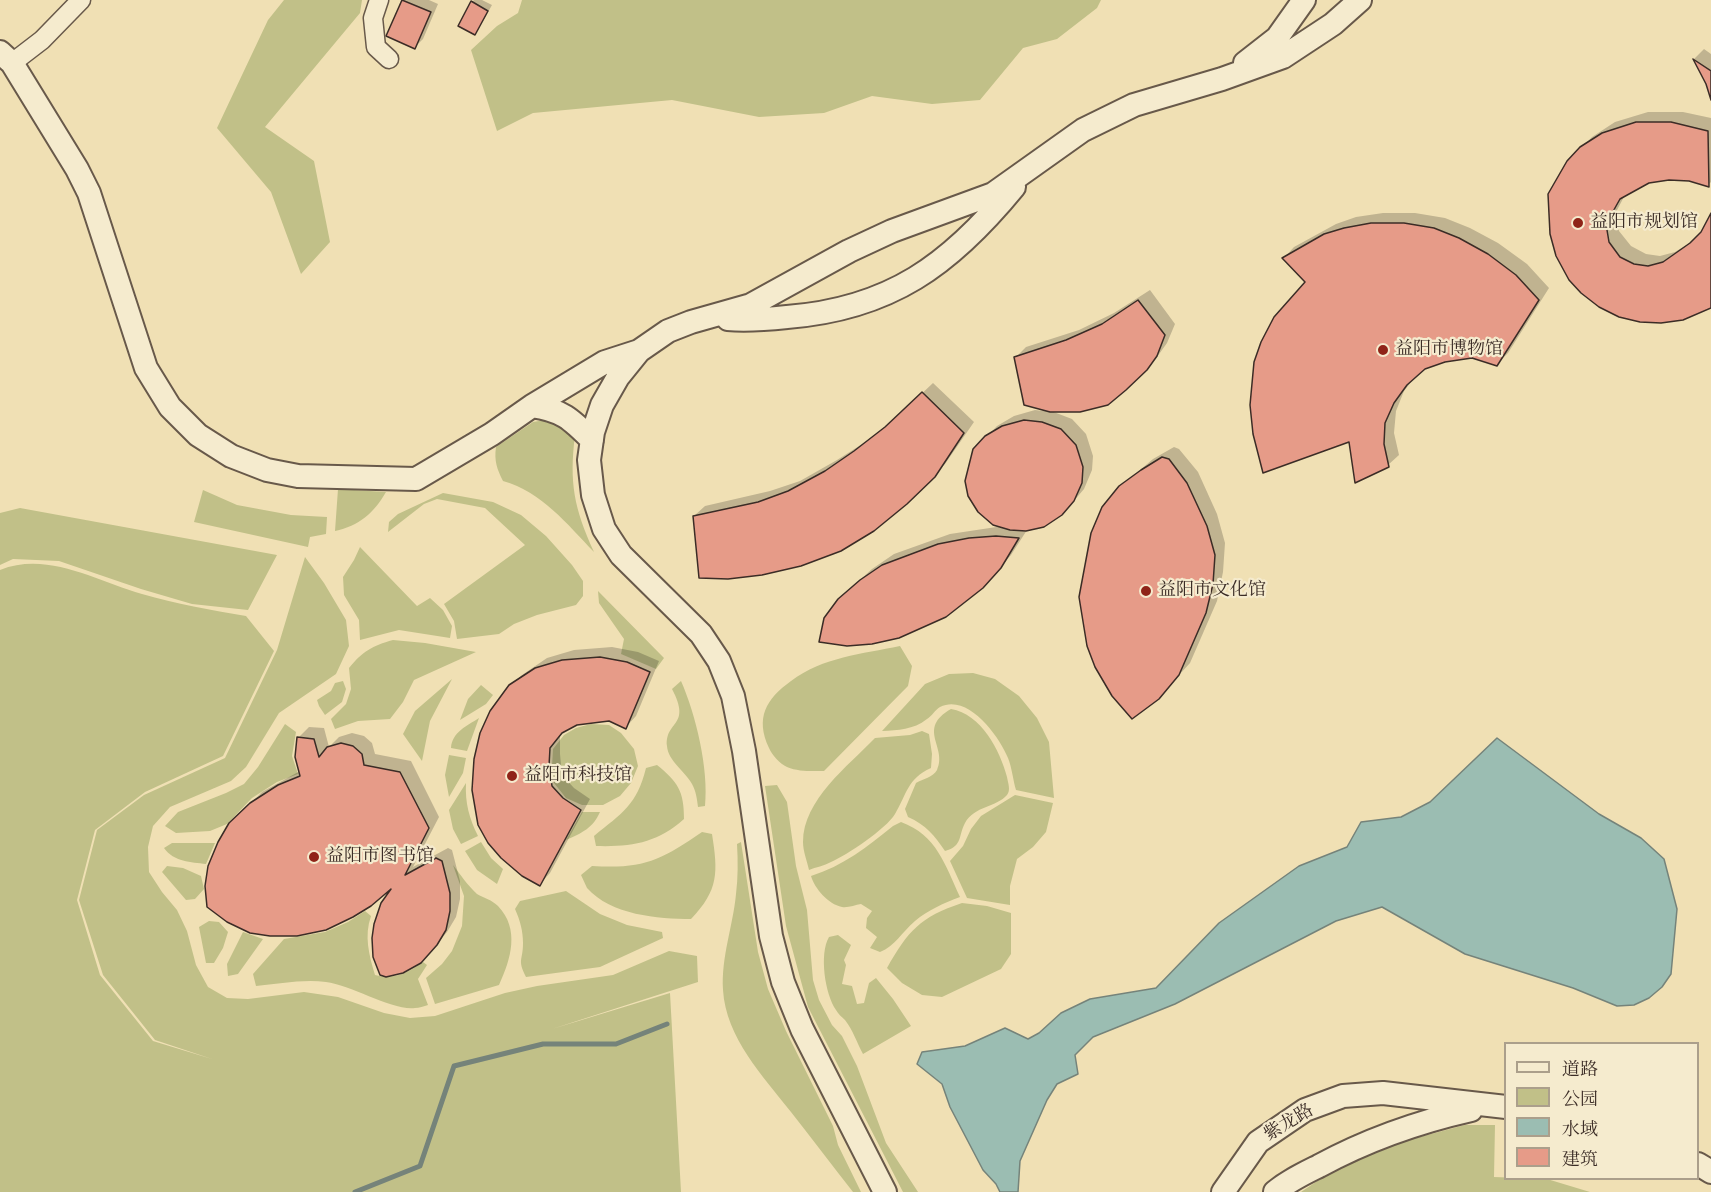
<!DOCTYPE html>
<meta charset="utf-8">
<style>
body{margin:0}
#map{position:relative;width:1711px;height:1192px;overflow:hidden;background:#f0e0b4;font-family:"IM FELL Great Primer","Noto Serif SC",serif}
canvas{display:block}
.legend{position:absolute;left:1504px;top:1042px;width:195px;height:138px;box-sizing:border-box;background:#f5ebce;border:2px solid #ab9f8b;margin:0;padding:8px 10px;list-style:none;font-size:18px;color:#3b2c26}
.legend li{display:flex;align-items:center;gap:12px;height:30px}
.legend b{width:30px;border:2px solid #ab9f8b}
</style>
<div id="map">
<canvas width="1711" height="1192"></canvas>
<ul class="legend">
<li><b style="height:8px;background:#f5ebce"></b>道路</li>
<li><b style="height:16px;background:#c1c088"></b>公园</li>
<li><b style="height:16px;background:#9bbdb2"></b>水域</li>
<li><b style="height:16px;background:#e69b88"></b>建筑</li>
</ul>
</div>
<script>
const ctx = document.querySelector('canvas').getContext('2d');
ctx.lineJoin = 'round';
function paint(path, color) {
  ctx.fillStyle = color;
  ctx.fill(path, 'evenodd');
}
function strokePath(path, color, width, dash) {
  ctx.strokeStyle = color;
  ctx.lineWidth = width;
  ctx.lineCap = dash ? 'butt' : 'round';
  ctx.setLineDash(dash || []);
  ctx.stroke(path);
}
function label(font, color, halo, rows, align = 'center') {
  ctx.font = font + ' "IM FELL Great Primer","Noto Serif SC",serif';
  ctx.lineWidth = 4.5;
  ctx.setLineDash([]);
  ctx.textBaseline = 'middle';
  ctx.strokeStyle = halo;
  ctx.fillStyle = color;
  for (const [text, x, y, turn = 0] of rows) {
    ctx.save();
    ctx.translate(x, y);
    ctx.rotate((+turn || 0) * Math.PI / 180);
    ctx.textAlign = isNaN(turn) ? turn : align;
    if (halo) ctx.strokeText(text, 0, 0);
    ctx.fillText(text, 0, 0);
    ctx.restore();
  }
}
paint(new Path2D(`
 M284 0H362L360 13 265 127 314 161 330 242 301 274 271 192 217 128 268 20Z
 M522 0H1101L1097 8 1057 39 1023 48 980 100 932 104 872 96 824 113 759 117 672 100 533 113 497 131 471 50 497 26 518 13Z
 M551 419 575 435C569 483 574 508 594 552 567 524 542 492 503 481 497 469 494 461 496 447L533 422Z
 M338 489 386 492C374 513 359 526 335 531Z
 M203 490 237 505 291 515 327 517 326 534 310 537 308 547 194 522Z
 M443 493 493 502 521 515 546 536 572 565 583 581V596L576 605 537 615 514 624 499 634 457 639 454 621 444 604 525 545 485 508 437 499 424 504 388 532 389 522 398 514Z
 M20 508 277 555 248 610 192 604 141 589 59 561 13 559 0 565V513Z
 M360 547 417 606 430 598 443 610 452 626 450 638 399 630 360 640 359 620 344 595 343 577 354 560Z
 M305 557 324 583 346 620 349 646 336 674 279 713 246 767 231 781 170 807 153 826 148 847 149 872 162 892 177 910 187 931 196 965 208 987 227 998 248 999 304 992 338 997 384 1013 410 1018 435 1016 505 993 537 986 613 975 669 951 697 956 698 982 552 1029 670 993 681 1192H0V570C48 551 96 581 142 594 176 604 211 610 246 616L274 651 223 756 145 792 95 830 77 900 100 975 153 1041 212 1059 155 1040 103 975 79 900 97 830 144 795 225 758 277 650Z
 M598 591 664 658 656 669 621 654 624 639 599 603Z
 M393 640 425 643 476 652 414 680 403 702 390 719 358 721 335 729 331 719 346 704 351 689 349 668C363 651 372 646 393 640Z
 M900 646 912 666 908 686 824 771C812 771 799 772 787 767 780 764 772 755 769 748 755 718 766 699 791 681 823 657 862 654 900 646Z
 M973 673 995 679 1019 696 1037 718 1049 742 1054 798 1016 790C1013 780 1012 768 1008 758 999 736 968 693 940 707 935 710 932 716 927 719 913 730 898 730 882 731L925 684 949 674Z
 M452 679 430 721 422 761 403 734 415 711Z
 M343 681 346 689 342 702 325 715 319 706 317 700 331 691 335 683Z
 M681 681C696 715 709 770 705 806L698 807C697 799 696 791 692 784 685 771 668 761 667 746 665 720 692 727 672 689Z
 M481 685 493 695 486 704 460 720 468 699Z
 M951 709C981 714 1000 750 1007 777 1008 783 1011 790 1007 795 997 807 974 806 965 823 958 836 963 846 945 851 934 835 926 825 908 817L905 809 916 783C923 779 933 777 937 770 948 747 916 729 951 709Z
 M479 718 467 751 451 748C452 732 467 726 479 718Z
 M285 724 296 732 292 756 298 774 277 782 252 798 227 824 210 831 176 833 165 826 178 812 226 793 244 784 258 767Z
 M591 724 609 725 621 733 634 749 638 766 631 783 620 796 603 805H582L566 798 554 783 552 766 553 749 564 735 576 728Z
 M922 731 929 734 932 754 931 768C907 779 907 794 895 814 886 829 847 855 831 862 824 866 816 867 809 870 807 861 803 851 803 842 803 800 848 766 875 738L910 735Z
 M449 755 466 758 463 773 449 797 445 775Z
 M657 765C678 782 684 791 684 819 657 843 632 847 596 846L594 836C622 813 637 805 646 768Z
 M466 783C465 803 469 818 478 836L461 844 453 829 449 810Z
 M777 785 787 802 796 866 807 910 813 980 819 1000 832 1025 842 1036 857 1066 886 1143 918 1192H903L808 1007 786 926 765 786Z
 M1015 795 1053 803 1046 832 1033 847 1017 859 1010 886V905L967 898 950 861 963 846 971 829 981 816Z
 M582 812H600C593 828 582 833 566 840Z
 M901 822C937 835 945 865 960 897 944 903 928 910 915 921 902 932 895 946 880 952L870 948 877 937 866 928 867 918 872 911 861 904C855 905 848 908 842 907 828 904 815 889 811 876 843 866 867 847 893 826Z
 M702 832 712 834C718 872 719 890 691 919 658 919 611 915 587 888 585 884 583 879 581 875L592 866C643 869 660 861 702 832Z
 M481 842 491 858 503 869 497 884 477 870 465 851Z
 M741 842 758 952 768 989 786 1031 833 1126 838 1145 861 1192H853C832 1165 812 1139 791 1112 763 1076 726 1038 723 990 721 957 733 926 736 894 738 878 738 861 737 844Z
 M172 843H215L206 864C191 862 174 862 164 848Z
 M453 865C460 874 468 886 477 894 484 898 492 900 498 906 520 929 511 959 499 985L435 1004 426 978 442 964 452 951 462 926 464 896Z
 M167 866 183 868 201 876 204 889 195 899 186 900 162 872Z
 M566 891 600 914 627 925 662 932 663 938 600 967 526 977C517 959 523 961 523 943 523 931 520 920 515 909L520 901Z
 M962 903 987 906 1011 913V954L1001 969 942 997 922 995 902 983 887 968C908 931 920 917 962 903Z
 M365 911 371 916C364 936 369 955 375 975 395 980 407 973 423 962L427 965 418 979 428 1005C424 1006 419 1008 415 1008 393 1011 351 985 326 982 303 979 278 984 256 986L253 974 284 939 325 932 348 922Z
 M209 921 219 922 228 932 223 948 214 963H206L199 927Z
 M243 932 263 939 238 974 228 976 227 964Z
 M838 935 851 945 844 960 846 965 842 984 852 986 857 1004 864 1003 869 983 876 978 893 999 911 1026 863 1054C857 1043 853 1030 845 1020 842 1017 838 1014 836 1010 825 994 819 954 829 937Z
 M1465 1125H1495L1494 1177 1547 1179 1590 1192H1301L1335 1169 1401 1142Z`), '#c1c088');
const water = new Path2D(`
 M1497 738 1599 814 1641 838 1664 859 1677 909 1671 974 1662 987 1649 998 1634 1005 1617 1006 1573 988 1465 954 1382 907 1336 921 1175 1004 1093 1037 1075 1055 1078 1074 1057 1084 1047 1100 1020 1161 1018 1192H1000L996 1184 983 1170 950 1107 942 1084 917 1064 922 1052 965 1046 1005 1028 1028 1039 1039 1033 1061 1013 1090 999 1156 988 1219 923 1299 866 1347 847 1361 822 1401 817 1430 802Z`);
paint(water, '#9bbdb2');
strokePath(water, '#75837a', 1.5);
paint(new Path2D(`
 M404 0H429L438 4 423 39 415 47 388 36Z
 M474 0H482L492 5 479 28 474 33 472 2Z
 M1704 49 1711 54V96L1707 84 1694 59Z
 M1648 112H1683L1711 118V182L1708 185 1689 179 1669 178 1649 182 1626 193 1616 212 1619 231 1631 246 1646 254 1660 256 1675 252 1688 244 1703 230 1711 215V306L1640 320 1568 162 1592 137 1615 122Z
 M1383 213H1415L1445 218 1470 228 1498 243 1527 264 1549 288 1508 353 1497 364 1472 357 1445 361 1425 368 1415 377 1404 391 1396 411 1394 433 1399 455 1388 465 1350 440 1307 281 1284 258 1294 247 1336 224 1356 217Z
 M1150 290 1175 324 1167 343 1157 357 1146 369 1051 411 1072 419 1086 434 1093 456 1092 470 1084 489 1073 502 1027 530 1011 555 994 575 945 616 898 637 851 588 872 569 894 554 950 534 1003 526 974 450 997 426 1014 416 1035 410 1043 411 1015 358 1026 347 1079 330 1114 313Z
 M933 383 974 422 945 464 906 503 694 516 705 506 770 491 800 481 837 460 867 441 898 416Z
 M1174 447 1179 449 1198 472 1217 514 1225 543 1223 572 1217 601 1190 663 1169 686 1120 487 1153 459Z
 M612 647 638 652 659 661 636 716 626 727 610 720 576 723 565 730 560 736V754L562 775 574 788 590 799 550 873 540 884 510 686 522 675 547 658 574 650Z
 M309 727 324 728 329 747 339 737 352 733 364 736 372 743 375 754 411 761 439 817 413 867 448 848 452 850 460 881V899L456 917 447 932 432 950 395 885 231 824 262 792 300 771 298 738Z`), '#0003');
strokePath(new Path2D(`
 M355 1192 420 1166 454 1066 543 1044H616L667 1024`), '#75837a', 5);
const building = new Path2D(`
 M402 0 431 12 415 49 386 36Z
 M471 1 488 11 475 35 458 26Z
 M1693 59 1711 71V100L1706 84Z
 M1636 122H1671L1708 131 1709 187 1689 181 1669 180 1649 183 1620 199 1606 224 1609 242 1620 257 1634 264 1648 266 1663 262 1690 243 1701 232 1711 213V308L1683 320 1661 323 1640 322 1619 317 1599 307 1581 293 1569 280 1556 256 1550 234 1548 194 1567 161 1580 147 1602 133Z
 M1371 223H1404L1434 228 1459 238 1488 254 1516 275 1539 300 1497 366 1472 358 1445 362 1425 369 1407 385 1394 403 1385 423 1384 444 1389 467 1355 483 1349 442 1263 473 1253 434 1250 405 1254 362 1261 342 1274 317 1305 282 1282 258 1324 234 1344 228Z
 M1138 300 1165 335 1157 356 1147 370 1126 390 1108 405 1080 412H1050L1024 405 1014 357 1066 340 1102 324Z
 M922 392 964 433 935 477 907 504 874 531 841 551 801 566 762 575 728 579 699 578 693 516 758 502 788 491 825 471 854 451 885 427Z
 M1024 420 1042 422 1061 429 1076 445 1083 467 1082 483 1074 501 1062 515 1044 527 1026 531 1010 530 993 525 978 512 968 496 965 481 973 449 985 436 1002 426Z
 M1162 457 1169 459 1187 483 1207 526 1215 555 1213 584 1206 613 1179 675 1159 699 1132 719 1112 696 1095 667 1087 646 1079 597 1091 533 1102 507 1119 486 1141 470Z
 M996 536 1019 538 1001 568 983 588 946 617 899 638 872 644 847 646 819 642 824 618 838 599 860 580 882 565 938 544 969 538Z
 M600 657 627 662 650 672 626 729 609 721 577 725 562 733 550 748 549 766 552 786 563 798 581 810 540 886 522 876 501 858 488 843 478 825 472 790 474 759 480 733 490 711 509 685 535 668 562 660Z
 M297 737 314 739 319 757 327 747 341 743 353 746 362 754 364 765 400 772 429 828 405 875 436 858 442 861 450 893V911L446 930 437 945 421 963 403 973 386 977 380 975 373 957 372 938 374 924 381 903 391 889 371 906 353 917 326 930 297 936H270L250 933 227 922 207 907 205 886 208 866 218 842 229 823 250 803 278 785 300 776 295 757Z`);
paint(building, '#e69b88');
strokePath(building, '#3b2c26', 1.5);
const minor = new Path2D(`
 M379 0 373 18 376 47 389 59
 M12 63 42 40 81 0`);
const tertiary = new Path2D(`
 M0 52 12 63 77 169 89 193 146 368 170 407 198 435 231 456 267 470 298 476 416 479 492 434 532 406 605 362 639 351
 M1245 63 1277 38 1304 0
 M728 319C747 321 768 319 787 317 890 309 950 265 1014 187
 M532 406C562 410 571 419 592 440
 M1698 1164 1711 1172
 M885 1192 802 1029 783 982 771 936 744 751 733 696 719 661 701 634 621 555 604 529 593 495 589 460 593 432 602 405 618 377 639 351 668 331 691 322 751 305 849 251 892 231 993 194 1083 130 1134 105 1222 79 1283 57 1333 24 1360 0
 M1223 1192 1258 1142 1305 1110 1343 1096 1383 1093 1506 1107
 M1275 1192C1288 1181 1303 1174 1319 1166 1367 1140 1418 1122 1471 1110`);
strokePath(minor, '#68594a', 21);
strokePath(tertiary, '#68594a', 26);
strokePath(minor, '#f5ebce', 18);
strokePath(tertiary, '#f5ebce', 22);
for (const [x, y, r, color] of [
 [1578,223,6,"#8f2418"],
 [1383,350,6,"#8f2418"],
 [1146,591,6,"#8f2418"],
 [512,776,6,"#8f2418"],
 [314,857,6,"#8f2418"]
]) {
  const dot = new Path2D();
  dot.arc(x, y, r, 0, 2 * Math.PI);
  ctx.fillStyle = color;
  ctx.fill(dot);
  strokePath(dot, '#f5ebce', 2);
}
label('18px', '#3b2c26', '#f5ebce', [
 ["益阳市规划馆",1590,223],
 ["益阳市博物馆",1395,350],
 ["益阳市文化馆",1158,591],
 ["益阳市科技馆",524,776],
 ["益阳市图书馆",326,857]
], 'left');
label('18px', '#3b2c26', '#f5ebce', [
 ["紫龙路",1289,1123,-31]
]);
</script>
